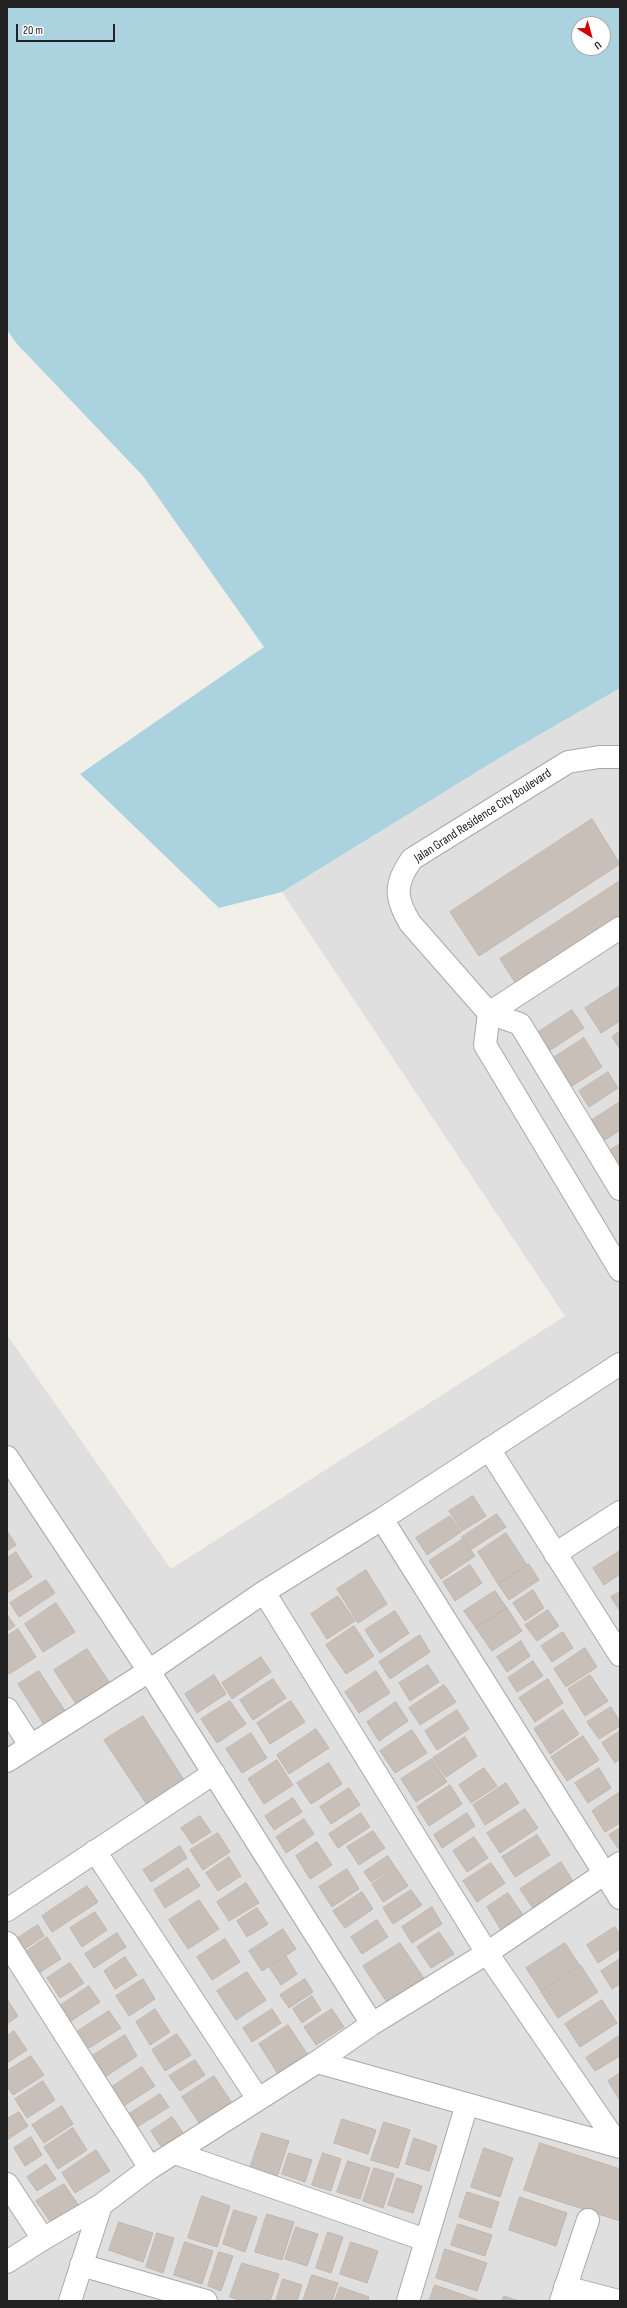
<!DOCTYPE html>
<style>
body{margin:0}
#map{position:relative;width:627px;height:2308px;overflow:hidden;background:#f2efe9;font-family:"Sofia Sans Condensed",sans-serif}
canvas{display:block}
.frame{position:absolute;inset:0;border:8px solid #222;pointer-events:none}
.north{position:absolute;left:571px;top:16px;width:40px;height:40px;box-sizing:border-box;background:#fff;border:1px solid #a7a7a7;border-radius:50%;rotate:143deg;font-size:11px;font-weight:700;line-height:16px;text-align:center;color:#222}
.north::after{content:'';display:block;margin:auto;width:14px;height:18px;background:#d40000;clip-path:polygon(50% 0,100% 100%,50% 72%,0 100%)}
.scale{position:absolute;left:16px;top:24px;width:99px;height:18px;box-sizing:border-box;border:2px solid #222;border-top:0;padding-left:5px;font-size:12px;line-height:14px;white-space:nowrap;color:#222;-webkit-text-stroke:3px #fff;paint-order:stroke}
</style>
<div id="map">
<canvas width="627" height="2308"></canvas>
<div class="frame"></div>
<div class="north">U</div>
<div class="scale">20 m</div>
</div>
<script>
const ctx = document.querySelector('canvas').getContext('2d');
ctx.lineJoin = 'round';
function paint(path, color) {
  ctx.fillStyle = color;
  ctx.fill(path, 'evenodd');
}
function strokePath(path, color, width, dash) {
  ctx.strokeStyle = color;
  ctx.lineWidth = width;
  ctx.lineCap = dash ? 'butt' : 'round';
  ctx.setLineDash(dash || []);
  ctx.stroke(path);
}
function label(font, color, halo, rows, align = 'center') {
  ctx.font = font + ' "Sofia Sans Condensed",sans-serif';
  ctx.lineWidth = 3;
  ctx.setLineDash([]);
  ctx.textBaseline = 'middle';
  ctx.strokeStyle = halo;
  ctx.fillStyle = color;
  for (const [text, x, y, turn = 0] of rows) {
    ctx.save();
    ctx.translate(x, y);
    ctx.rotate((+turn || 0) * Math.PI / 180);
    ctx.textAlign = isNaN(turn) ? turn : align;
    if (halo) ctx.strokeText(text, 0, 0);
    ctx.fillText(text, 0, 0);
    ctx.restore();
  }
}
paint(new Path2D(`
 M620 688V2301H7V1335L171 1569 565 1316 282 892 501 757Z`), '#e0dfdf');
paint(new Path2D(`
 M7 7H620V688L501 757 282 892 219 908 80 774 264 647 143 476 17 344 7 330ZM579 24H603V48H579Z`), '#aad3df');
const building = new Path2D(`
 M592 819 620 864 479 956 450 912Z
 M620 881V925L520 990 500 959Z
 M620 986V1021L601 1033 585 1008Z
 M572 1010 584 1028 549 1051 537 1033Z
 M620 1031V1049L612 1037Z
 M584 1038 602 1067 569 1088 550 1060Z
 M608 1072 618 1088 589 1107 579 1091Z
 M620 1102V1130L605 1140 592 1120Z
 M620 1144V1172L607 1152Z
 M473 1496 486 1516 462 1531 449 1511Z
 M497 1514 506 1527 470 1550 462 1537Z
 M450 1516 461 1532 427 1555 416 1538Z
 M7 1531 16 1545 7 1551Z
 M506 1533 527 1565 498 1584 478 1552Z
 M463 1539 475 1556 441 1579 429 1561Z
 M620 1551V1574L604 1585 593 1568Z
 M16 1552 32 1577 7 1593V1558Z
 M529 1564 539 1580 509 1600 498 1584Z
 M470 1565 482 1583 455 1601 443 1582Z
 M366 1570 387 1604 358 1623 337 1589Z
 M46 1580 55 1593 19 1617 10 1603Z
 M533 1590 544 1608 525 1621 513 1603Z
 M495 1591 507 1608 476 1628 464 1611Z
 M620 1592V1611L611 1597Z
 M338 1596 355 1621 327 1639 311 1614Z
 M56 1603 75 1632 43 1652 25 1624Z
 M507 1608 522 1631 492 1651 476 1628Z
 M548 1610 559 1626 537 1641 525 1625Z
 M395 1611 409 1633 380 1653 365 1630Z
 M8 1616 15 1626 7 1631V1617Z
 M354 1626 374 1656 346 1674 326 1645Z
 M18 1629 36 1657 9 1674 7 1671V1636Z
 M563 1632 573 1648 552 1662 541 1646Z
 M420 1635 430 1652 390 1679 379 1662Z
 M521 1641 530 1656 507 1672 497 1657Z
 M585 1648 597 1667 566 1687 554 1669Z
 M87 1649 109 1682 76 1704 54 1670Z
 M261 1657 271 1672 232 1699 222 1683Z
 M533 1661 543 1676 517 1692 508 1678Z
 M428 1665 439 1682 410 1701 399 1683Z
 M39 1671 65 1711 44 1725 18 1684Z
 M376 1671 390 1693 359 1713 345 1692Z
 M214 1675 226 1694 197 1713 185 1694Z
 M590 1675 608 1701 585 1716 568 1689Z
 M273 1679 286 1698 253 1720 240 1700Z
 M548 1679 563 1703 535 1722 519 1698Z
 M444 1685 456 1702 420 1725 409 1708Z
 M230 1701 246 1724 217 1743 201 1719Z
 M291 1701 305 1722 270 1744 257 1723Z
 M396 1702 408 1721 379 1741 367 1722Z
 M611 1707 620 1722V1726L599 1739 587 1722Z
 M457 1710 469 1729 437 1750 425 1731Z
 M563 1710 579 1734 550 1754 534 1729Z
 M143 1716 184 1780 147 1805 104 1740Z
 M316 1729 329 1748 289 1774 277 1755Z
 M412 1730 427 1753 395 1773 380 1751Z
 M620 1731V1759L615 1763 602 1743Z
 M251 1733 267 1758 242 1773 226 1749Z
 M583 1736 599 1760 567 1781 551 1757Z
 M465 1737 477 1756 446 1777 433 1758Z
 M432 1759 447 1782 416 1802 401 1779Z
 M277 1760 293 1785 264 1804 248 1779Z
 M329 1763 342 1784 311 1804 297 1783Z
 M484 1768 497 1786 471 1803 459 1785Z
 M599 1768 611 1788 588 1803 575 1783Z
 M506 1783 519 1803 485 1825 473 1805Z
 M450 1785 462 1804 429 1826 417 1807Z
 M349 1788 360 1805 331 1824 320 1807Z
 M620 1792V1823L605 1832 592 1811Z
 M293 1798 302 1812 274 1830 265 1816Z
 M525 1809 538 1828 500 1853 487 1833Z
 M361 1813 370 1827 338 1848 329 1834Z
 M467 1813 475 1826 442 1848 434 1835Z
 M200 1816 211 1832 192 1844 181 1828Z
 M304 1819 314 1834 286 1853 276 1837Z
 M620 1828V1851L609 1835Z
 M373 1831 385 1848 359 1865 347 1847Z
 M218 1833 230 1852 203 1870 190 1850Z
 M537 1835 550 1855 515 1877 502 1857Z
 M474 1837 488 1858 467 1872 453 1851Z
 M317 1842 332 1865 310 1879 296 1856Z
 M180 1846 187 1858 151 1882 143 1870Z
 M388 1856 395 1867 371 1882 364 1872Z
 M229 1857 241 1876 218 1891 206 1873Z
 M561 1862 576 1886 536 1913 520 1889Z
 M491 1863 505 1883 477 1902 463 1881Z
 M188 1868 200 1886 165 1908 154 1890Z
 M396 1868 408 1886 383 1902 372 1884Z
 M347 1869 359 1889 332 1907 319 1887Z
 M246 1883 259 1903 229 1921 217 1902Z
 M87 1886 98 1902 52 1932 42 1916Z
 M411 1890 422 1905 393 1924 383 1908Z
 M362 1892 373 1909 345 1928 333 1911Z
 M508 1893 525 1918 503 1933 487 1907Z
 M199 1900 219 1929 188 1949 169 1920Z
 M432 1907 442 1924 412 1943 402 1927Z
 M257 1908 268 1924 247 1937 237 1921Z
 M95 1912 107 1930 82 1947 70 1928Z
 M377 1920 388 1937 362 1954 351 1937Z
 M38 1925 44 1936 23 1950 16 1939Z
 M615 1927 620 1934V1949L598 1963 587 1945Z
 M283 1929 296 1949 262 1971 249 1951Z
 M439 1932 454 1954 431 1968 417 1947Z
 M117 1933 126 1947 94 1968 85 1954Z
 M47 1937 61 1959 39 1973 25 1952Z
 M225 1939 240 1962 212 1980 197 1957Z
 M400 1943 425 1980 388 2004 363 1966Z
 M565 1943 580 1966 541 1991 526 1968Z
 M286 1956 297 1974 281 1985 269 1967Z
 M125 1957 137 1975 115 1989 104 1971Z
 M620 1959V1984L612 1989 601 1971Z
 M70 1963 84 1983 60 1998 47 1978Z
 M581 1966 598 1992 558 2018 541 1992Z
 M247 1972 266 2000 236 2020 217 1991Z
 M143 1979 155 1999 129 2016 116 1996Z
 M305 1979 313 1992 289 2008 280 1995Z
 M89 1986 100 2002 71 2021 61 2005Z
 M312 1996 321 2010 302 2023 293 2009Z
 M7 1999 18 2016 7 2024Z
 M602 2000 617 2023 580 2047 565 2024Z
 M155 2009 170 2032 150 2045 136 2022Z
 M272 2009 281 2023 252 2042 243 2028Z
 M332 2009 344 2027 316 2045 304 2027Z
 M109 2011 121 2028 89 2048 78 2031Z
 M288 2025 308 2055 278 2074 259 2044Z
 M14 2031 27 2050 7 2063V2036Z
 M177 2034 191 2055 165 2071 152 2050Z
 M125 2035 137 2056 105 2077 92 2056Z
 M620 2035V2056L595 2071 586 2058Z
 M31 2056 44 2075 13 2095 7 2086V2071Z
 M195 2060 205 2075 180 2091 169 2076Z
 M142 2067 155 2086 122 2107 110 2088Z
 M620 2073V2099H619L608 2081Z
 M214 2076 232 2103 200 2124 182 2097Z
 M43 2081 55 2100 27 2118 15 2099Z
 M160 2094 169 2107 137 2127 129 2114Z
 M62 2106 73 2124 44 2143 32 2125Z
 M19 2112 28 2126 7 2140V2119Z
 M172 2117 184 2134 162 2148 151 2131Z
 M342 2119 376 2130 368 2154 334 2143Z
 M384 2122 410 2130 398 2168 371 2160Z
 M73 2128 87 2150 58 2169 44 2147Z
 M262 2133 289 2141 277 2177 250 2168Z
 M31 2137 42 2155 25 2166 14 2148Z
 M414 2138 437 2146 429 2171 406 2164Z
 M540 2143 620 2169V2221L524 2190Z
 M484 2148 513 2158 500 2197 471 2187Z
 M96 2150 110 2171 75 2193 62 2173Z
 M289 2153 312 2160 305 2182 282 2174Z
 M323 2153 341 2159 331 2191 312 2185Z
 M348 2161 370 2168 360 2199 337 2192Z
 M46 2164 56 2179 37 2191 27 2177Z
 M374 2168 394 2174 383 2208 363 2201Z
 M397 2178 422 2186 413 2213 388 2205Z
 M64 2184 79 2206 52 2224 36 2201Z
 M467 2192 499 2202 491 2228 459 2217Z
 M202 2196 230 2206 217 2247 188 2238Z
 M520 2197 567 2213 556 2246 509 2230Z
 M234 2210 257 2217 245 2252 223 2244Z
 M267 2214 294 2222 282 2260 255 2252Z
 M119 2222 153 2233 143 2262 109 2250Z
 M458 2224 492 2235 485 2256 451 2245Z
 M296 2227 318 2234 307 2266 285 2259Z
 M328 2232 343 2237 331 2273 316 2268Z
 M157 2233 174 2238 163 2273 146 2267Z
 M185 2242 213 2251 202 2284 174 2275Z
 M351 2242 378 2251 367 2283 340 2274Z
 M445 2249 487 2263 477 2291 436 2278Z
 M219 2252 233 2256 221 2291 208 2286Z
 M242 2263 279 2274 270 2301H242L230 2297Z
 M312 2275 338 2283 332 2301H303Z
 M283 2279 302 2285 297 2301H276Z
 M435 2285 478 2300V2301H429Z
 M340 2287 369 2297 368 2301H335Z
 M504 2296 519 2301H502Z`);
paint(building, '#c7bfb8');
strokePath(building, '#c4b6ab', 1);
const minor = new Path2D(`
 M620 757H599L568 762 412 859C394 884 395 898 410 923L489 1013 520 1024 620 1189
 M620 928 489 1013 485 1045 620 1270
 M489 1449 620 1655
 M7 1457 149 1671 372 2024
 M382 1519 620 1898
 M555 1554 620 1512
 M264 1592 487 1953 619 2146
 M7 1709 30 1745
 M7 1761 149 1671 264 1592 382 1519 620 1364
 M95 1851 258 2099
 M7 1910 214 1773
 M7 1943 150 2168
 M317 2062 620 2147
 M175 2153 426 2240
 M7 2184 43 2239
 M7 2262 43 2239 101 2205 150 2168 317 2062 372 2024 487 1953 620 1863
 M81 2265 206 2301
 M565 2287 618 2301
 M70 2301 101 2205
 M408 2301 467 2104
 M561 2301 588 2220`);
strokePath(minor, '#a9a9a9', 24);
strokePath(minor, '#fff', 22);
label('13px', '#222', '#fff', [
 ["Jalan Grand Residence City Boulevard",483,816,-33]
]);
</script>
